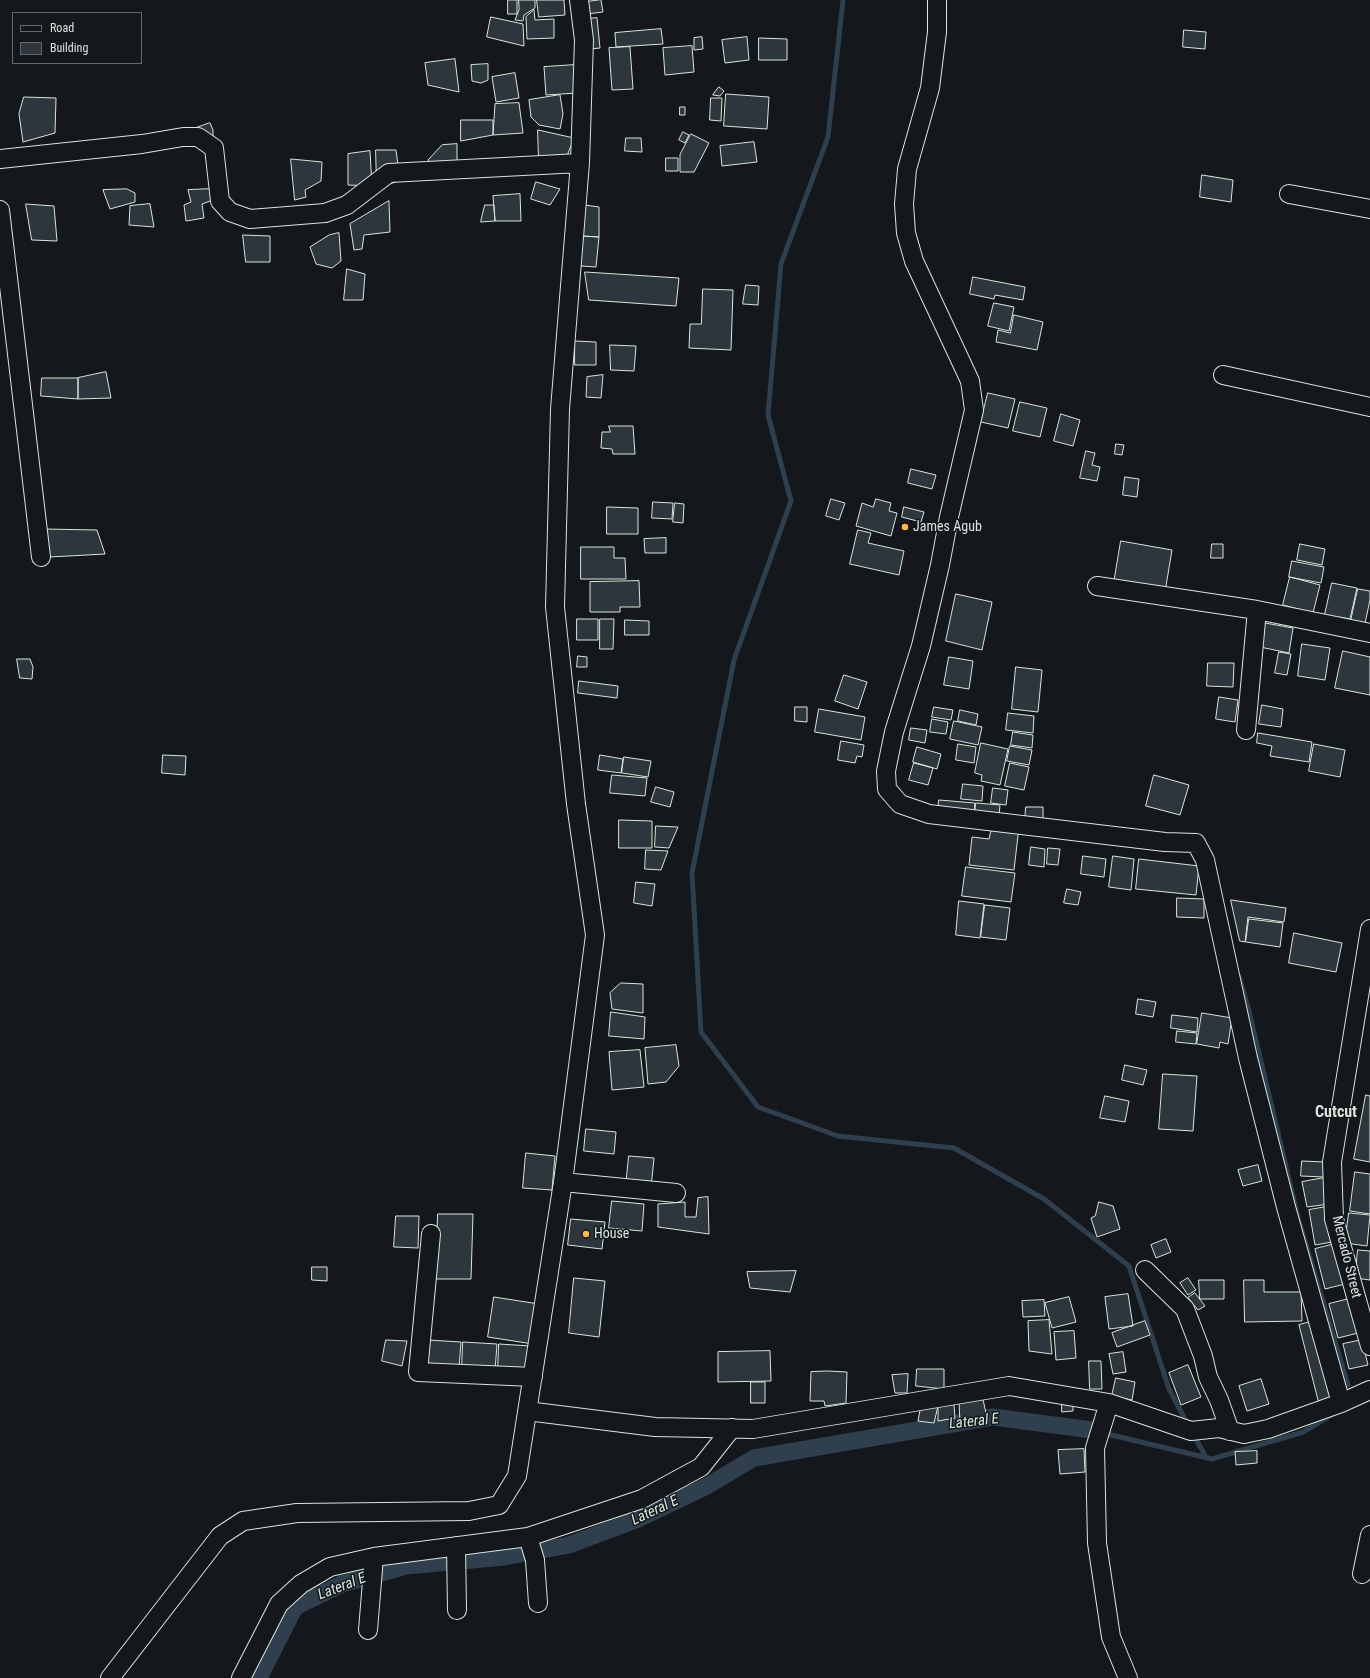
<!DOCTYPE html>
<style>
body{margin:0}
#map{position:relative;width:1370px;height:1678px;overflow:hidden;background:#14181c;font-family:"Roboto Condensed",sans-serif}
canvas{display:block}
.legend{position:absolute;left:12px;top:12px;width:130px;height:52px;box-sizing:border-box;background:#14181c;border:1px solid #626a69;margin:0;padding:5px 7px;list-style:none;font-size:12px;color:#d8e6dc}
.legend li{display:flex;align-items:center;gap:8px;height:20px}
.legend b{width:20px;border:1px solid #626a69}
</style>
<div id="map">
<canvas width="1370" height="1678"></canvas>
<ul class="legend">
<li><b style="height:5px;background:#14181c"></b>Road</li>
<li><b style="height:11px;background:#2c363c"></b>Building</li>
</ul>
</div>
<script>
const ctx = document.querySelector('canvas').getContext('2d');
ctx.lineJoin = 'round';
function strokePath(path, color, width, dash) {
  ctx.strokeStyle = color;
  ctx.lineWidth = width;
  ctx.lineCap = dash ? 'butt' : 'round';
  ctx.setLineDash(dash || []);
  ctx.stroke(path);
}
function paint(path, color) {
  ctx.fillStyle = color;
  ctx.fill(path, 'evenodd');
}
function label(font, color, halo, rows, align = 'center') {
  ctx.font = font + ' "Roboto Condensed",sans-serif';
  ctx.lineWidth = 3;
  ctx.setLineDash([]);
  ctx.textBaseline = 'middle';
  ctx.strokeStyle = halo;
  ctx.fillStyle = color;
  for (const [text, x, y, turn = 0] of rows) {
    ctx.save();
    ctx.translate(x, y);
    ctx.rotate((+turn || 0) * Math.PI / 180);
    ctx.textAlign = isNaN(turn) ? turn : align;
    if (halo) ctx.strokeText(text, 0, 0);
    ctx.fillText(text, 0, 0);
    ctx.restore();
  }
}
strokePath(new Path2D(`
 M843 0 828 137 781 264 768 415 791 501 734 660 692 873 701 1032 758 1107 838 1136 954 1148 1044 1199 1129 1266 1169 1389 1188 1425
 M1239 976 1249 1011 1299 1221 1348 1385
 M1107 1434 1212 1459 1303 1432 1333 1414
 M1193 1434 1206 1457`), '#2f3f4d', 5);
strokePath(new Path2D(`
 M259 1678 295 1607 342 1584 406 1566 505 1557 569 1545 638 1519 707 1486 754 1458 993 1417 1092 1430`), '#2f3f4d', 17);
const building = new Path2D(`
 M508 0H517V14H508Z
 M519 0H535V8L524 15 523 21 515 20 519 10Z
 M537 0H564L565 15 539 17Z
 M601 0 603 12 587 14 586 2Z
 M534 10 535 20 554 19V38L527 39 526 17Z
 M491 17 523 24 524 46 487 37Z
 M597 18 600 48 590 49 587 19Z
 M661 29 663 44 616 47 615 33Z
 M1184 30 1206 32 1205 49 1183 47Z
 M702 37 703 49 694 50V38Z
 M747 37 749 60 725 63 722 40Z
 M759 38 787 39V60H759Z
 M692 46 694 72 665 75 663 48Z
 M630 47 633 89 612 90 609 48Z
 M455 59 459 92 428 85 425 63Z
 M488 64V80L481 83 472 81 471 65Z
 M575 65 577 93 546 95 544 67Z
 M515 73 519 98 496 102 492 77Z
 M719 87 724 91 720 96 713 95Z
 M726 94 769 97 767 129 724 126Z
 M560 95 563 114 560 129 539 125 531 117 529 100Z
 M24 97 56 98 55 133 23 142 19 114Z
 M711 98H722L721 121 710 120Z
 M519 103 523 133 493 135 495 104Z
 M680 107H685V115H680Z
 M461 120H493V135L461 141Z
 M210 123 213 130V137L198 145 196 128Z
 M538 130 574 138 565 161 539 162Z
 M683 132 689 135 685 143 679 140Z
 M691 134 709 143 694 172H680V155Z
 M626 138H641L642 152 625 151Z
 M754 142 757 162 722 166 720 146Z
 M457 144V178L440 177 428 160 442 145Z
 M376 150H396L400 181 377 187Z
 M370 151 372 186 348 185V154Z
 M666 158H678V171H666Z
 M291 159 322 162 321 181 305 190 306 197 295 200Z
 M1202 175 1233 180 1231 202 1200 197Z
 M536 182 560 189 550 205 531 199Z
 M127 189 135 193V202L110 209 103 190Z
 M212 189 213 200 202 204 204 218 186 221 184 205 191 202 188 190Z
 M520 194 521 221H495L493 196Z
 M389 201 390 232 364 235 362 249 354 250 350 224Z
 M26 204 54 206 57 241 32 240Z
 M150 204 154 227 129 225 130 206Z
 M485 205H494L495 221 481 222Z
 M585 205 599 207V237L582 236Z
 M339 233 341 261 332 268 316 264 310 247 329 235Z
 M243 235 270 236V262H246Z
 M582 236 599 237 596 267 581 266Z
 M347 269 365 274 363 300H344Z
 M585 272 679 278 676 306 589 300Z
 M973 277 1025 287 1023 300 995 295 994 299 970 294Z
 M746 285 759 286 758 305 743 304Z
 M703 289 733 290 731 350 689 348 690 324H701Z
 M994 303 1014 307 1009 331 988 326Z
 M1014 315 1043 322 1037 350 996 342 998 330 1010 333Z
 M575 341 596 342V365H575Z
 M610 345 636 346 634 371 611 370Z
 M106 372 111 398 78 399V378Z
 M603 375 601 398 586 397 587 377Z
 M42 378H78V399L41 396Z
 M988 393 1015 399 1008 428 981 422Z
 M1020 402 1047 408 1040 437 1013 431Z
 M1061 414 1080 420 1073 446 1054 441Z
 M609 426H633L635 454H613L612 449 601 448 602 432H610Z
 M1116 444 1124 445 1122 455 1115 454Z
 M1086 451 1095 453 1092 465 1100 467 1097 481 1080 478Z
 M911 469 936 475 932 489 908 483Z
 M1125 477 1139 479 1137 497 1123 495Z
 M831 499 845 503 839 520 826 516Z
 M876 499 891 503 889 511 897 513 891 536 856 526 862 503 873 507Z
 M653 502 673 503 672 519 652 518Z
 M675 503 684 504 683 523 673 522Z
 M607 507 638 508V534H607Z
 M904 507 924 512 921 522 902 517Z
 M44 529 97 530 105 554 50 557Z
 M858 530 871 533 868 543 904 551 899 575 850 564Z
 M666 538V553H645L644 539Z
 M1121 541 1172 550 1165 592 1114 583Z
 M1212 544H1223V558H1211Z
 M1300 544 1325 549 1322 565 1297 560Z
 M581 547H614V558H625L626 579H581Z
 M1292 561 1324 567 1321 583 1289 577Z
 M1290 577 1320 585 1313 613 1283 605Z
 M639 581 640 607H620V612H590V582Z
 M1332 583 1357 588 1350 619 1339 617 1338 622 1324 619Z
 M1358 589 1370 591V600L1364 628 1350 625Z
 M956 594 992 602 982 650 946 641Z
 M577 619H598V640H577Z
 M600 619H614L613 649H600Z
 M625 620 649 621V635H625Z
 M1265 623 1293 628 1289 653 1260 647Z
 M1302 644 1330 648 1325 680 1298 676Z
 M1343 651 1370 657V695L1335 688Z
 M1279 652 1291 654 1287 675 1275 673Z
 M578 656 587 657V667H577Z
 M949 657 973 661 969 689 944 685Z
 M17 659H30L33 667 32 679 20 678Z
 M1208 663H1234L1233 687 1207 686Z
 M1016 667 1042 670 1038 712 1012 709Z
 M844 675 867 682 858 709 835 701Z
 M579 681 618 686 617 698 578 693Z
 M1219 697 1238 700 1235 722 1216 719Z
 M1262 705 1283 709 1281 727 1259 724Z
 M795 707H807V722L795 721Z
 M934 707 953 710 951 720 932 717Z
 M819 709 865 717 861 740 815 732Z
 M960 710 978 714 976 725 958 721Z
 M1008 713 1034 716 1033 733 1006 730Z
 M932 719 948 722 946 734 930 732Z
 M954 721 982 727 978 745 950 739Z
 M911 728 927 730 925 743 909 740Z
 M1013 732 1033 735 1032 748 1011 745Z
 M1258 733 1312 742 1309 762 1270 756 1272 746 1257 743Z
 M841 741 864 745 862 757 857 756 855 763 838 760Z
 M981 743 1008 749 1000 785 981 781 982 775 975 773Z
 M958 744 976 747 974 763 956 760Z
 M1314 744 1345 750 1340 777 1309 771Z
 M1010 746 1032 750 1029 765 1007 761Z
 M917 747 941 754 937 769 913 762Z
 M163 755 186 756 185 775 162 773Z
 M600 755 623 759 621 773 598 770Z
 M624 757 651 761 648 777 622 773Z
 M914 763 933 768 928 785 909 780Z
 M1010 763 1029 767 1024 790 1005 786Z
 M612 775 647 778 645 796 610 793Z
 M1154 775 1189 785 1180 815 1146 806Z
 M963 784 983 786 982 801 961 799Z
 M656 787 674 792 670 807 651 802Z
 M993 788 1008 790 1006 805 991 803Z
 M939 800 975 803 974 814 938 811Z
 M976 803 1000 805 999 816 975 814Z
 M1026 807H1043V822H1025Z
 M619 820 652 821V848H619Z
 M656 826 678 827 669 848 655 847Z
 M1019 827 1014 870 969 865 972 837 989 839 991 830Z
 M1031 847 1045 849 1044 867 1029 865Z
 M1048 848 1060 849 1058 865 1047 864Z
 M646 850 668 851 661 870 645 869Z
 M1083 856 1106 859 1104 877 1081 874Z
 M1113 856 1134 859 1131 890 1109 887Z
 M1139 859 1199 866 1196 895 1136 889Z
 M966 867 1015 873 1011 902 962 896Z
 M636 882 655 884 652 906 634 903Z
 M1067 889 1081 892 1078 905 1064 903Z
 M1177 898 1204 899V918L1177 917Z
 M1231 900 1286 908 1284 922 1248 917 1245 942 1240 941Z
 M959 901 984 904 980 938 956 935Z
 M985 905 1010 908 1006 940 981 937Z
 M1249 919 1283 923 1280 947 1246 942Z
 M1294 933 1342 943 1336 972 1289 963Z
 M621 983 643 984V1013L612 1009 610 993Z
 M1138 999 1156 1002 1153 1017 1136 1014Z
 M611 1012 645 1017 644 1039 609 1036Z
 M1202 1013 1232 1018 1228 1044 1220 1042 1219 1048 1197 1044Z
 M1172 1015 1198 1018 1197 1032 1171 1028Z
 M1177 1031 1197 1033 1196 1044 1176 1042Z
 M676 1045 679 1066 666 1082 648 1084 645 1048Z
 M640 1050 644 1087 612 1090 609 1052Z
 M1125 1065 1147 1070 1143 1085 1122 1080Z
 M1163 1074 1197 1076 1193 1131 1159 1129Z
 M1366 1095 1370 1096V1162L1354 1159Z
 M1105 1096 1129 1101 1125 1122 1100 1118Z
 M586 1129 616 1132 614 1154 584 1151Z
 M526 1153 555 1156 552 1190 523 1188Z
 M629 1156 654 1158 651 1188 626 1186Z
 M1302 1161 1325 1162 1324 1177 1301 1176Z
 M1258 1165 1262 1181 1243 1186 1238 1170Z
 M1355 1172 1370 1174V1214L1350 1211Z
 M1324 1178 1329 1204 1307 1207 1302 1182Z
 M708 1197 709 1234 658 1227V1204L685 1202V1217H696L698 1198Z
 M612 1201 644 1204 642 1231 609 1228Z
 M1099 1202 1113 1206 1120 1229 1097 1237 1091 1218 1095 1216Z
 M1326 1207 1332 1242 1315 1245 1309 1210Z
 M1349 1213 1370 1215 1367 1246 1345 1243Z
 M438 1214H473L471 1279H436Z
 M396 1216H419L418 1248 394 1247Z
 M571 1219 605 1222 602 1249 568 1245Z
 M1166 1239 1171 1252 1156 1258 1151 1245Z
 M1335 1244 1345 1284 1325 1289 1315 1249Z
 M1358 1250 1370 1251V1280L1355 1278Z
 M312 1267H327V1281L312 1280Z
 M796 1271 790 1292 750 1288 747 1272Z
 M574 1278 605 1281 599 1337 569 1333Z
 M1188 1278 1196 1290 1188 1295 1180 1283Z
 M1199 1280H1224V1299H1200Z
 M1244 1280H1264V1292H1301L1302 1321 1245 1322Z
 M1195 1293 1205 1306 1198 1310 1188 1298Z
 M1128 1294 1133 1326 1109 1329 1105 1297Z
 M494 1297 539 1304 533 1344 488 1337Z
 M1069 1297 1076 1322 1052 1328 1045 1303Z
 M1349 1299 1358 1333 1338 1338 1329 1304Z
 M1044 1300 1045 1316 1023 1317 1022 1301Z
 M1049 1320 1052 1354 1029 1351 1028 1321Z
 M1145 1321 1150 1335 1117 1347 1112 1333Z
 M1314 1321 1334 1401 1319 1404 1299 1325Z
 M1074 1331 1076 1358 1056 1360 1054 1332Z
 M386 1340 407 1341 402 1366 382 1361Z
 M428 1340 461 1342 459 1368 426 1366Z
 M1362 1340 1368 1365 1349 1369 1343 1344Z
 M463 1342 497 1344 495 1371 462 1369Z
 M499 1344 531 1346 530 1372 498 1371Z
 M770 1351 771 1381 718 1382V1352Z
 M1123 1352 1126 1372 1113 1374 1109 1354Z
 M1089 1361H1101L1102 1389H1090Z
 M1188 1365 1201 1397 1181 1405 1169 1373Z
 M917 1369H944V1389L916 1386Z
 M828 1371 847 1372 846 1403 825 1406 824 1401H810L811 1372Z
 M908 1374 907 1393H895L892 1375Z
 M1116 1378 1135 1382 1132 1400 1112 1396Z
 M1261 1379 1269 1404 1247 1411 1239 1386Z
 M751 1382H765V1403H751Z
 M982 1395 988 1422 960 1424 959 1400Z
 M1062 1402H1073V1411L1062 1412Z
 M954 1405 955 1418 938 1421V1406Z
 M938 1406 934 1423 918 1421 920 1410Z
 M1084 1449 1085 1472 1060 1474 1058 1450Z
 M1257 1451V1463L1236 1465 1235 1452Z`);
paint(building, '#2c363c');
strokePath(building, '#d8e6dc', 1);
const minor = new Path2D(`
 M937 0V32L930 88 907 169 904 204 906 233 914 261 970 381 974 410 949 517 940 565 921 646 894 732 886 771 887 789 900 804 929 814 1165 842 1196 843 1205 860 1248 1058 1286 1207 1341 1403
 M0 159 142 144 183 137H198L214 148 220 201 230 212 250 219 325 213 347 205 389 173 580 163
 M1289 194 1370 209
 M0 210 41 557
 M1223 375 1370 407
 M1097 586 1257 610 1370 633
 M1246 730 1257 610
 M1370 929 1332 1162 1334 1219 1370 1346
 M563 1182 676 1193
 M431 1234 418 1372 533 1377
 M1145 1270 1185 1309 1203 1356 1208 1377 1219 1400 1230 1431
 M1109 1403 1095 1448 1097 1543 1111 1637 1128 1678
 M527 1411 655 1427 753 1429 1009 1386 1109 1403 1191 1431 1219 1428 1244 1434 1268 1429 1341 1403 1370 1390
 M528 1537 535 1560 538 1603
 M456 1546 457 1610
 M1362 1574 1370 1535
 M368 1630 374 1557
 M110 1678 220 1536 243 1521 297 1513 469 1511 499 1505 517 1476 563 1182 595 935 576 804 555 607 560 409 580 163 584 40 579 0
 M241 1678 279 1604 301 1584 330 1567 374 1557 528 1537 642 1499 701 1467 732 1428`);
strokePath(minor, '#d8e6dc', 20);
strokePath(minor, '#14181c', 18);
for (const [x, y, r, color] of [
 [905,527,4,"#ffb74d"],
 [586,1234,4,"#ffb74d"]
]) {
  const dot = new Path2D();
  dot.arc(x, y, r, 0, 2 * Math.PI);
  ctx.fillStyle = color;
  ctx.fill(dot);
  strokePath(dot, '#14181c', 1.5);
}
label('14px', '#d8e6dc', '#14181c', [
 ["James Agub",913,527],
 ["House",594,1234]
], 'left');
label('14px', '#d8e6dc', '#14181c', [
 ["Mercado Street",1346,1257,76]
]);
label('italic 15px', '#d8e6dc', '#14181c', [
 ["Lateral E",974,1422,-6],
 ["Lateral E",655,1511,-25],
 ["Lateral E",342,1587,-21]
]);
label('bold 16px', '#d8e6dc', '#14181c', [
 ["Cutcut",1336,1113]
]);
</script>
